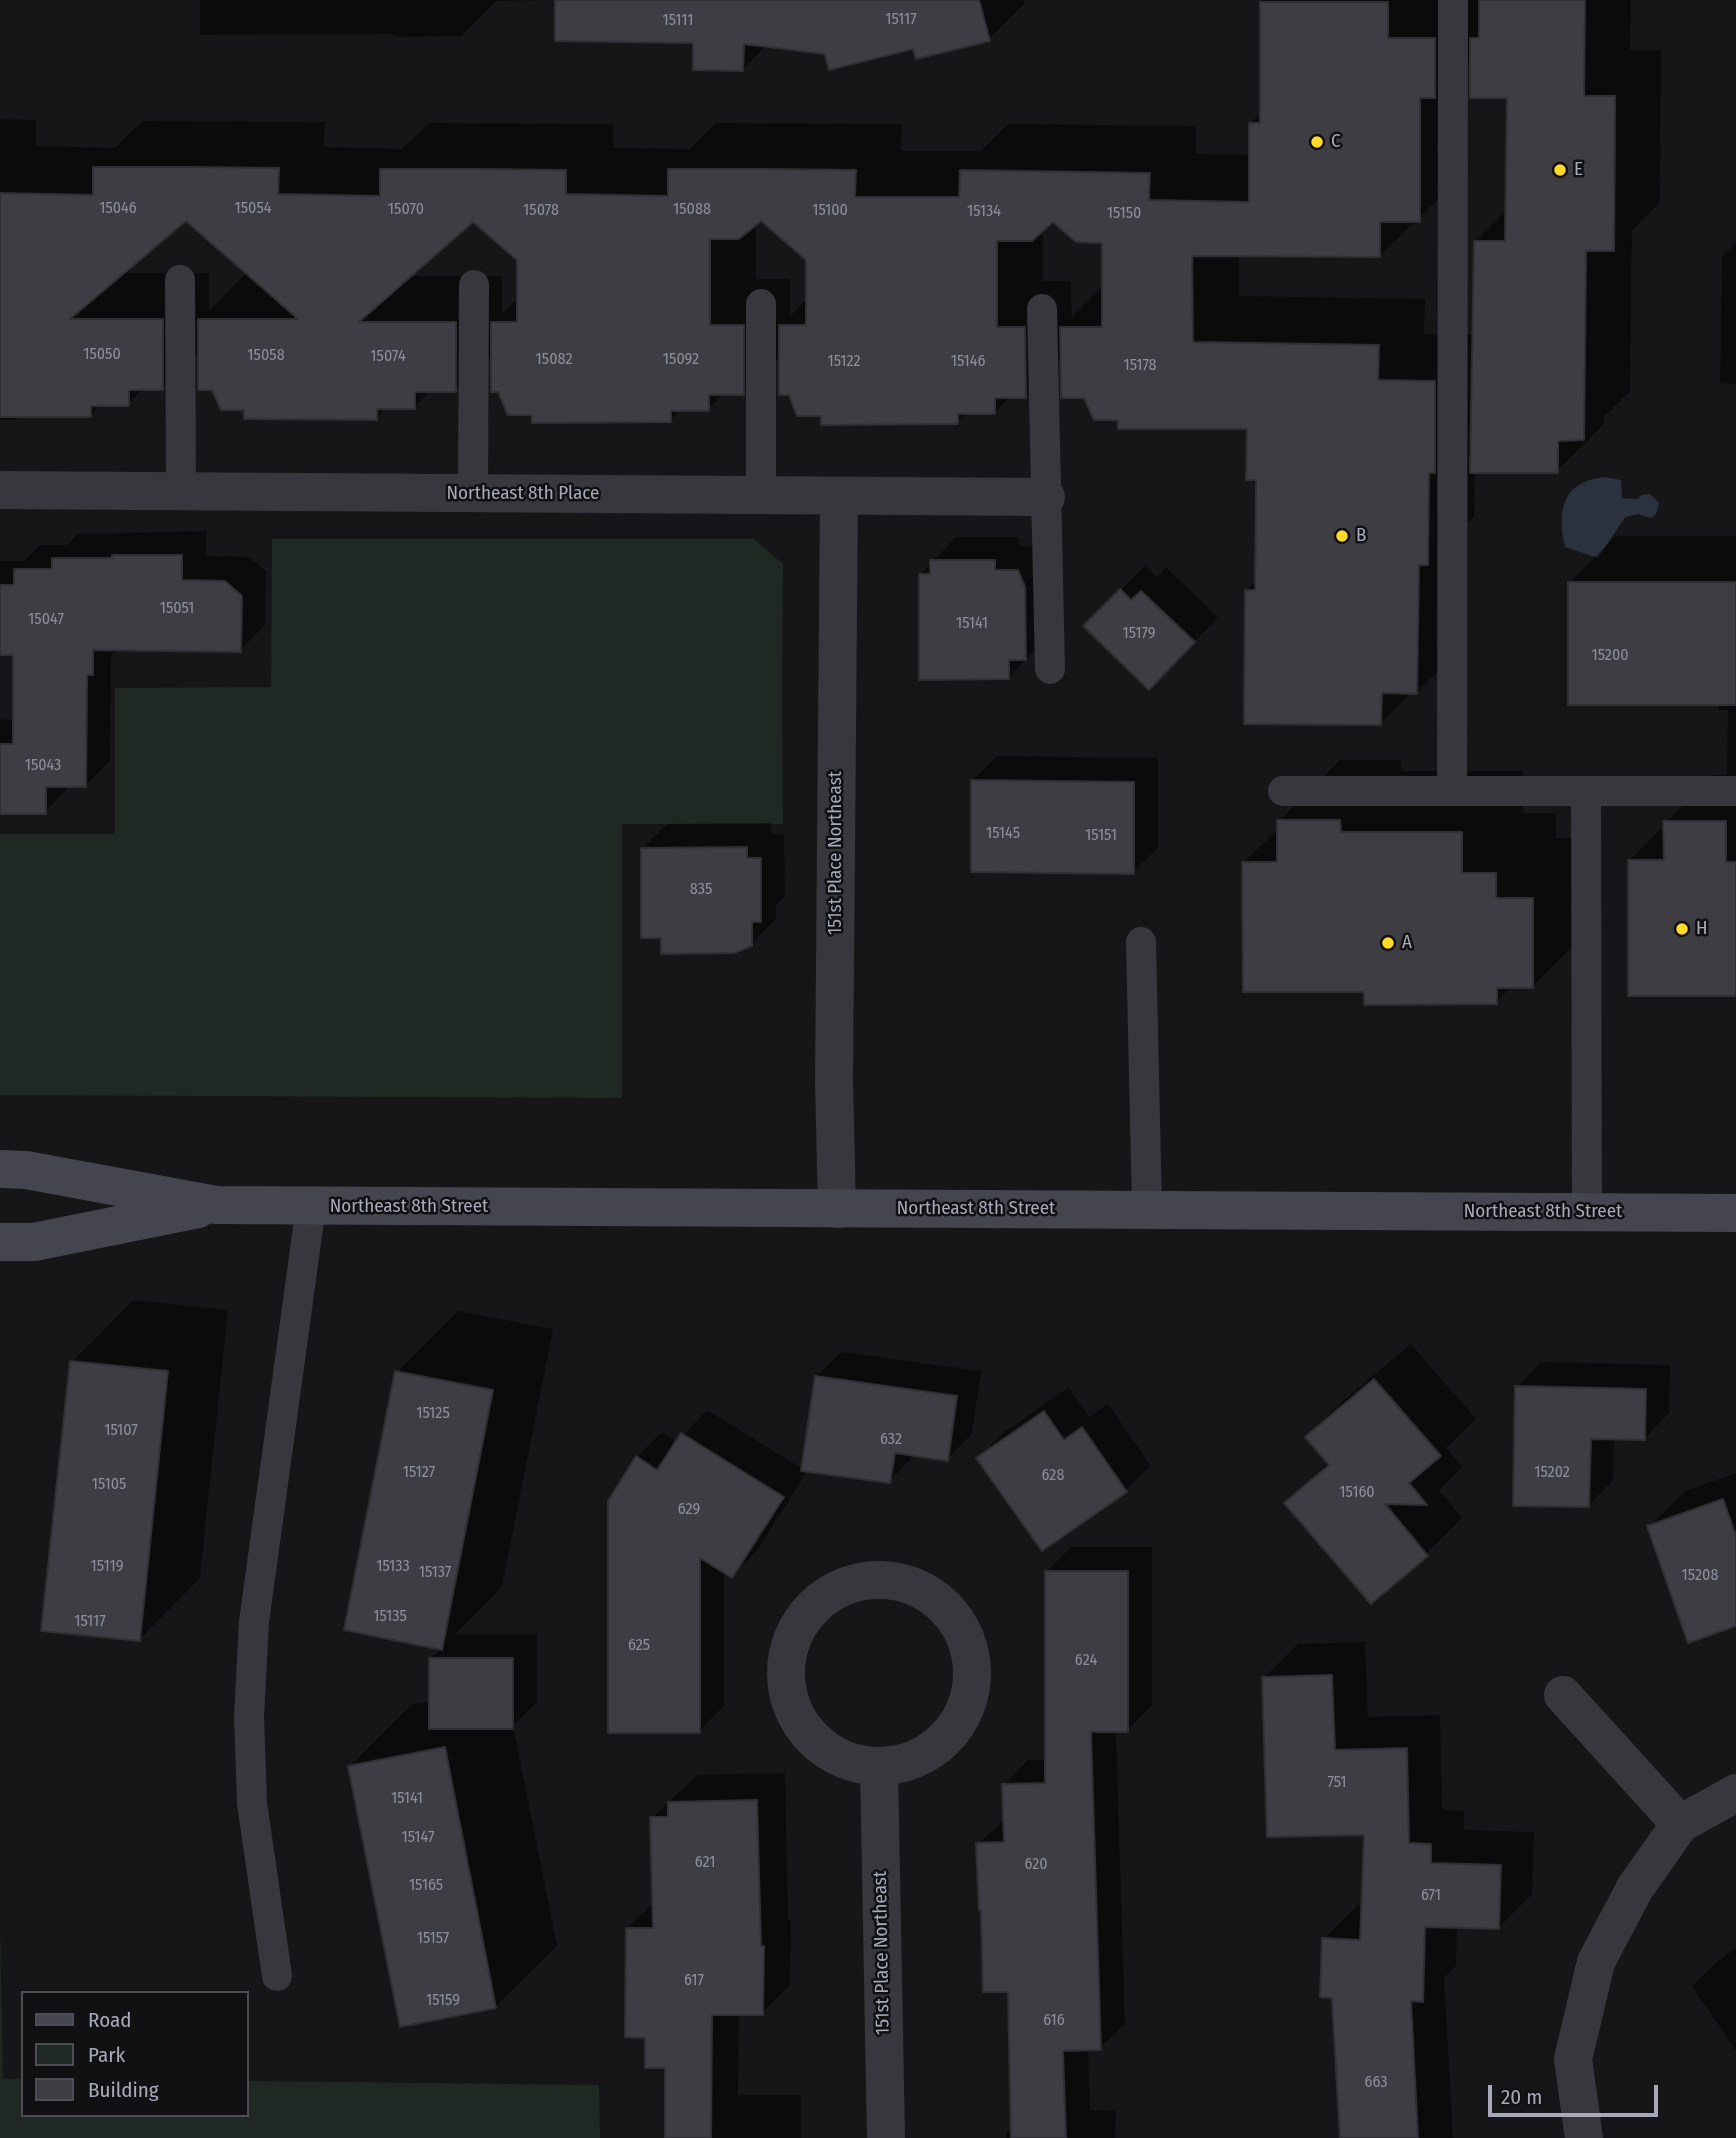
<!DOCTYPE html>
<style>
body{margin:0}
#map{position:relative;width:1736px;height:2138px;overflow:hidden;background:#161618;font-family:"Fira Sans Condensed",sans-serif}
canvas{display:block}
.legend{position:absolute;left:21px;top:1991px;width:228px;height:126px;box-sizing:border-box;background:#111113;border:2px solid #4d4e55;margin:0;padding:9px 12px;list-style:none;font-size:21px;color:#a7a9b9}
.legend li{display:flex;align-items:center;gap:14px;height:35px}
.legend b{width:35px;border:2px solid #4d4e55}
.scale{position:absolute;left:1488px;top:2085px;width:170px;height:32px;box-sizing:border-box;border:4px solid #a7a9b9;border-top:0;padding-left:9px;font-size:21px;line-height:24px;white-space:nowrap;color:#a7a9b9;-webkit-text-stroke:5px #111113;paint-order:stroke}
</style>
<div id="map">
<canvas width="1736" height="2138"></canvas>
<ul class="legend">
<li><b style="height:9px;background:#44454e"></b>Road</li>
<li><b style="height:19px;background:#1f2822"></b>Park</li>
<li><b style="height:19px;background:#3d3d43"></b>Building</li>
</ul>
<div class="scale">20 m</div>
</div>
<script>
const ctx = document.querySelector('canvas').getContext('2d');
ctx.lineJoin = 'round';
function paint(path, color) {
  ctx.fillStyle = color;
  ctx.fill(path, 'evenodd');
}
function strokePath(path, color, width, dash) {
  ctx.strokeStyle = color;
  ctx.lineWidth = width;
  ctx.lineCap = dash ? 'butt' : 'round';
  ctx.setLineDash(dash || []);
  ctx.stroke(path);
}
function label(font, color, halo, rows, align = 'center') {
  ctx.font = font + ' "Fira Sans Condensed",sans-serif';
  ctx.lineWidth = 5;
  ctx.setLineDash([]);
  ctx.textBaseline = 'middle';
  ctx.strokeStyle = halo;
  ctx.fillStyle = color;
  for (const [text, x, y, turn = 0] of rows) {
    ctx.save();
    ctx.translate(x, y);
    ctx.rotate((+turn || 0) * Math.PI / 180);
    ctx.textAlign = isNaN(turn) ? turn : align;
    if (halo) ctx.strokeText(text, 0, 0);
    ctx.fillText(text, 0, 0);
    ctx.restore();
  }
}
paint(new Path2D(`
 M272 539H754L783 564 782 698 783 824H622V1098L0 1095V834H115V688L271 687Z
 M0 1924 3 2079H23V2115H247V2081L599 2085 600 2138H0Z`), '#1f2822');
paint(new Path2D(`
 M1604 477 1621 480 1622 498 1637 499 1642 495 1650 494 1659 503 1656 514 1651 518 1638 514 1625 517 1598 558 1565 547C1557 510 1562 482 1604 477Z`), '#2b323d');
paint(new Path2D(`
 M200 0H554L496 1 461 36 393 37V34L200 35Z
 M607 0H1024L1025 3 989 39 915 47 826 52 767 45 743 69 695 41Z
 M1262 0H1631L1630 50H1661L1660 202 1632 231 1630 391 1604 417V424L1557 471H1475L1474 517 1465 526 1464 646 1417 692H1412L1380 724 1247 590 1257 580 1258 479 1248 427 1119 418 1085 396 1062 359 1026 396H1011L995 412H967L957 422 823 414 780 356 743 393H724L708 409H681L670 420 534 413 493 353 455 390H431L414 407H387L376 418 246 408 200 351 162 388H144L128 404H101L90 416H20L16 420H0V119L36 120V146L115 148 142 121 325 122 324 147 402 149 429 123 613 124V148L690 149 716 123 902 124 901 151H981L1008 124 1196 126V154L1251 155V123L1261 113ZM1472 59 1508 96 1507 210 1475 242 1474 335 1424 334 1425 299 1239 296V255L1379 256 1466 173V65ZM186 219 247 272 209 311V273H121ZM761 219 807 259V299L790 316V279H756V223ZM473 220 518 259V298L502 314V276H409ZM1053 220 1104 241V285L1072 317 1071 281H1043V229Z
 M1736 243V384L1720 383 1722 257Z
 M206 531V556L249 557 266 571 265 625 240 650 117 649 111 655 110 761 85 786H70L45 812H0V719L14 720V653H0V561H24L40 545H67L78 534Z
 M1616 536H1736V995L1629 861 1712 775H1727L1728 710H1719V703L1569 583Z
 M956 537H1019V546H1043L1050 634 1009 677 921 574Z
 M1145 566 1157 577 1166 567 1218 617 1174 664 1121 590Z
 M997 756 1158 758V848L1133 872 972 781Z
 M1340 760H1401V771H1523V813H1556V838H1594V925L1533 986H1512L1496 1002 1366 990 1244 862 1279 828V821Z
 M771 823V834H784L785 896 776 905V919L751 944 662 936 643 848 667 824Z
 M133 1300 228 1310 200 1578 139 1640 72 1362Z
 M458 1311 553 1329 502 1587 455 1634H537V1702L513 1726 557 1946 495 2007 350 1766 411 1705 431 1701V1659L442 1648 397 1372Z
 M1411 1344 1476 1419 1446 1448 1462 1467 1439 1490 1462 1518 1426 1554 1287 1503 1329 1462 1307 1437 1343 1401Z
 M841 1352 981 1371 972 1434 947 1459 915 1454 890 1481 808 1470 757 1551 732 1576 724 1571V1706L699 1731 637 1457 662 1432 677 1442 707 1410 803 1469 816 1377Z
 M1541 1362 1670 1365 1669 1413 1645 1438H1614L1613 1480 1589 1505 1517 1387Z
 M1069 1387 1089 1417 1108 1404 1151 1466 1126 1490 1042 1549 979 1458 1003 1433Z
 M1736 1473V1624L1649 1527 1685 1491Z
 M1071 1547H1152V1705L1127 1730H1116L1125 2024 1100 2048H1088L1090 2110 1116 2111 1115 2138H1006V2133L1013 2126 1009 1990 983 1908 978 1844 1005 1819 1004 1785 1028 1760H1047V1571Z
 M1365 1642 1368 1717 1440 1715 1442 1810 1464 1811V1830L1534 1832 1532 1894 1498 1928 1457 1926 1456 1966 1444 1978 1453 2138H1341L1333 1996 1324 1939 1358 1905 1363 1906 1366 1833 1264 1678 1298 1644Z
 M785 1773 788 1919H791L790 1985 762 2013H739L738 2095H801V2138H667V2066L646 2036 627 1928 654 1902 652 1818 697 1775Z
 M1736 1948V2051L1692 1986 1717 1962Z`), '#0007');
const building = new Path2D(`
 M555 0H979L990 41 916 59 913 49 829 70 825 54 744 44 743 71 693 70V43L555 41Z
 M1479 0H1585L1584 96H1615L1614 251H1586L1584 440 1558 441V473H1470L1474 241H1505L1507 98H1470V38H1479Z
 M1260 2H1388V38H1435V98H1420V222H1380V257L1192 256 1193 342 1379 345 1378 380 1435 381V473H1429L1428 565H1419L1417 694 1382 693 1381 725 1244 724 1245 590H1255L1256 480H1246L1247 429H1118V420H1094L1084 398H1061L1060 327H1102V243L1076 242 1053 222 1032 241H997V327H1025L1026 398H995V414H958V424L821 425V416H797L789 395H779V325H806V260L761 221 739 239H710V325H744V395H709V411H671V422L532 423V415H508L498 392H491V322H517V260L473 222 359 322H456V392H415V409H377V420L244 419V410H221L212 390H198V319H298L186 221 70 319H163V390H129V406H91V417H0V193L93 195V167H188L279 168 278 194 380 196V169H477L566 170V194L668 196V169H766L856 170 855 197H959L960 170 1150 173 1149 200 1249 202V123H1260Z
 M112 555H182V580L225 581 242 596 241 652 93 650V675H87L86 787H46V814H0V744H13V655H0V585H14V569H52V558H112Z
 M930 560H995V570H1018L1025 587 1026 660H1009V679L919 680V574H930Z
 M1568 582H1736V705H1568Z
 M1120 589 1131 600 1141 591 1195 642 1149 690 1083 626Z
 M971 780 1134 782V874L971 872Z
 M1277 820H1340L1341 832H1462V873H1496V898H1533V988H1497V1004L1364 1005V992H1243L1242 862H1277Z
 M1663 821H1726V862H1736V996H1628V860H1664Z
 M747 847V858H761V922H752V946L734 953 661 954V938H641V848Z
 M70 1361 168 1371 140 1641 41 1631Z
 M395 1371 493 1390 442 1650 344 1630Z
 M815 1376 957 1396 948 1461 895 1453 890 1483 801 1471Z
 M1374 1379 1441 1456 1409 1483 1427 1505 1385 1504 1428 1556 1371 1604 1284 1503 1329 1465 1305 1437Z
 M1515 1386 1646 1389 1645 1440 1591 1439 1589 1507 1513 1506Z
 M1044 1411 1064 1440 1082 1427 1127 1492 1042 1551 976 1458Z
 M681 1433 784 1497 732 1578 700 1558V1733H608V1501L636 1456 657 1470Z
 M1723 1499 1736 1536V1626L1688 1643 1647 1526Z
 M1045 1571H1128V1732H1091L1101 2050 1063 2051 1066 2138H1011L1008 1992H983L981 1910H979L976 1843 1004 1842 1002 1784 1045 1783Z
 M429 1658H513V1729H429Z
 M1332 1675 1335 1750 1407 1748 1409 1843 1431 1844V1863L1501 1865 1499 1929 1425 1927 1423 2002 1411 2001 1418 2138H1340L1332 1998 1320 1997 1322 1938 1360 1940 1364 1835 1267 1837 1262 1677Z
 M445 1747 496 2008 400 2027 348 1766Z
 M757 1800 761 1946H764L763 2015H712L711 2138H665V2068H645V2038L625 2037 626 1928H653L650 1817H668V1802Z`);
paint(building, '#3d3d43');
strokePath(building, '#303034', 2);
strokePath(new Path2D(`
 M180 280 181 492
 M761 304V496
 M1042 309 1050 669
 M473 494 474 285
 M1283 791H1736
 M1452 791 1453 0
 M1586 792 1587 1213
 M1141 942 1147 1209
 M277 1976 252 1803 249 1717 254 1622 311 1206`), '#37373d', 30);
strokePath(new Path2D(`
 M0 490 1046 497
 M837 1209 834 1081 839 496
 M786 1673a93 93 0 1 1 186 0a93 93 0 1 1-186 0Z
 M1563 1695 1680 1824 1736 1793
 M879 1767 886 2138
 M1584 2138 1573 2059 1596 1962 1635 1888 1680 1824`), '#37373d', 38);
strokePath(new Path2D(`
 M0 1169 26 1170 216 1205 1736 1213
 M0 1242H34L198 1209`), '#44454e', 38);
for (const [x, y, r, color] of [
 [1317,142,7,"#ffda27"],
 [1560,170,7,"#ffda27"],
 [1342,536,7,"#ffda27"],
 [1682,929,7,"#ffda27"],
 [1388,943,7,"#ffda27"]
]) {
  const dot = new Path2D();
  dot.arc(x, y, r, 0, 2 * Math.PI);
  ctx.fillStyle = color;
  ctx.fill(dot);
  strokePath(dot, '#111113', 2.5);
}
label('16px', '#8c8e9c', null, [
 ["15117",901,20],
 ["15111",678,21],
 ["15046",118,209],
 ["15054",253,209],
 ["15070",406,210],
 ["15088",692,210],
 ["15078",541,211],
 ["15100",830,211],
 ["15134",984,212],
 ["15150",1124,214],
 ["15050",102,355],
 ["15058",266,356],
 ["15074",388,357],
 ["15082",554,360],
 ["15092",681,360],
 ["15122",844,362],
 ["15146",968,362],
 ["15178",1140,366],
 ["15051",177,609],
 ["15047",46,620],
 ["15141",972,624],
 ["15179",1139,634],
 ["15200",1610,656],
 ["15043",43,766],
 ["15145",1003,834],
 ["15151",1101,836],
 ["835",701,890],
 ["15125",433,1414],
 ["15107",121,1431],
 ["632",891,1440],
 ["15127",419,1473],
 ["15202",1552,1473],
 ["628",1053,1476],
 ["15105",109,1485],
 ["15160",1357,1493],
 ["629",689,1510],
 ["15119",107,1567],
 ["15133",393,1567],
 ["15137",435,1573],
 ["15208",1700,1576],
 ["15135",390,1617],
 ["15117",90,1622],
 ["625",639,1646],
 ["624",1086,1661],
 ["751",1337,1783],
 ["15141",407,1799],
 ["15147",418,1838],
 ["621",705,1863],
 ["620",1036,1865],
 ["15165",426,1886],
 ["671",1431,1896],
 ["15157",433,1939],
 ["617",694,1981],
 ["15159",443,2001],
 ["616",1054,2021],
 ["663",1376,2083]
]);
label('19px', '#a7a9b9', '#111113', [
 ["C",1331,142],
 ["E",1574,170],
 ["B",1356,536],
 ["H",1696,929],
 ["A",1402,943]
], 'left');
label('19px', '#a7a9b9', '#111113', [
 ["Northeast 8th Place",523,494],
 ["151st Place Northeast",836,853,-90],
 ["Northeast 8th Street",409,1207],
 ["Northeast 8th Street",976,1209],
 ["Northeast 8th Street",1543,1212],
 ["151st Place Northeast",882,1953,-91]
]);
</script>
